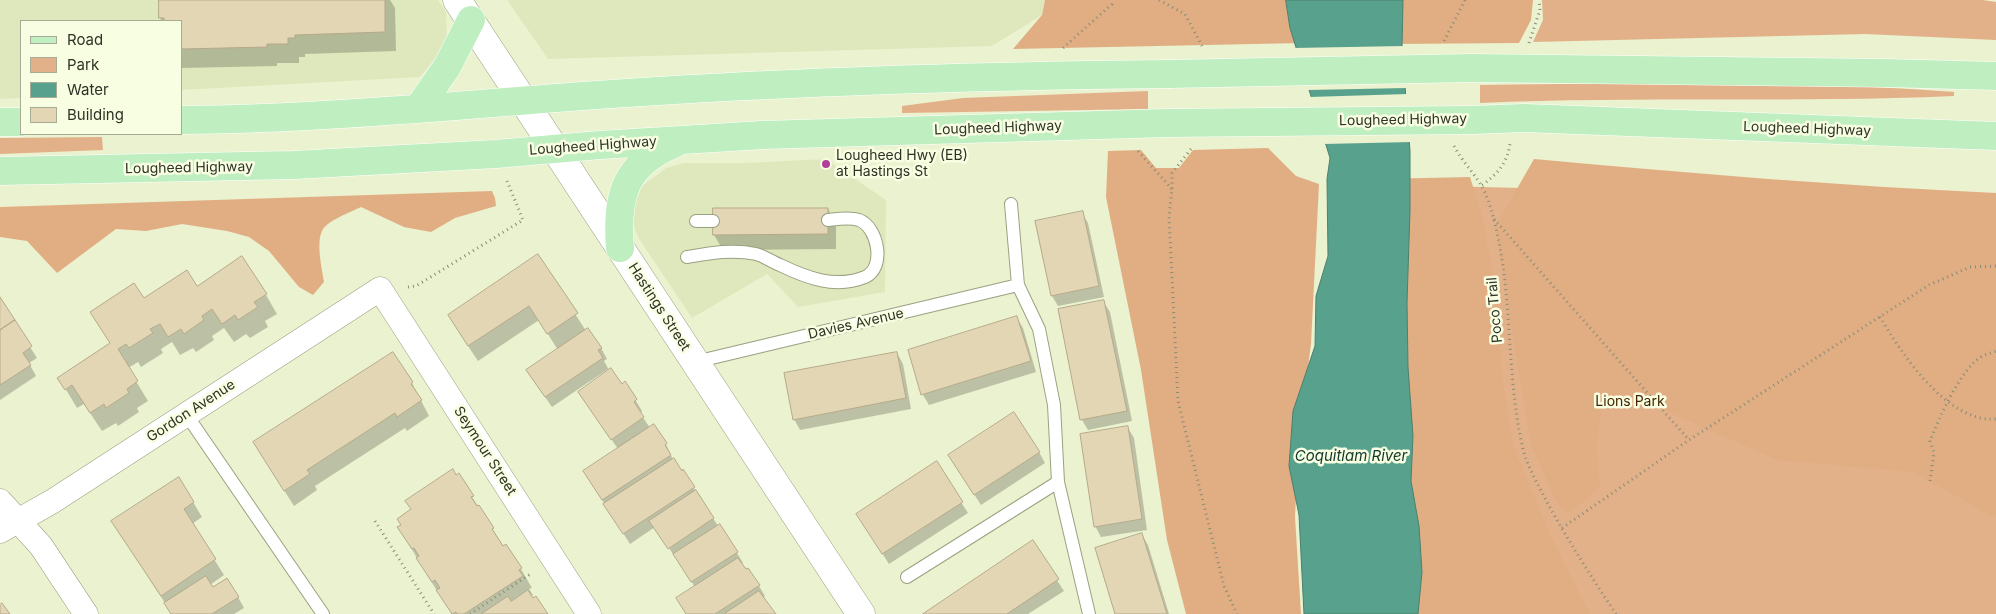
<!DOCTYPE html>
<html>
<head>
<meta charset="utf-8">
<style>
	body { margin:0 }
	#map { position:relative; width:1996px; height:614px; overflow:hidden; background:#ebf2cf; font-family:Inter,sans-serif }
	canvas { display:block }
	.legend { position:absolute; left:20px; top:20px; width:162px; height:115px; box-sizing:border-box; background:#f8fee2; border:1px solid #a8ac96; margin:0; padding:6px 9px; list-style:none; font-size:15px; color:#2f3225 }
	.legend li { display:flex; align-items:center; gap:10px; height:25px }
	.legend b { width:25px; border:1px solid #a8ac96 }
</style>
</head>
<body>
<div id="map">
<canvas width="1996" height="614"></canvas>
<ul class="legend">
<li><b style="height:6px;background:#bfeec1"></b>Road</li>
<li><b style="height:14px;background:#e2b189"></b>Park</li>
<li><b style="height:14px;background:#58a18c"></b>Water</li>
<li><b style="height:14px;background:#e3d6b5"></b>Building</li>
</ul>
</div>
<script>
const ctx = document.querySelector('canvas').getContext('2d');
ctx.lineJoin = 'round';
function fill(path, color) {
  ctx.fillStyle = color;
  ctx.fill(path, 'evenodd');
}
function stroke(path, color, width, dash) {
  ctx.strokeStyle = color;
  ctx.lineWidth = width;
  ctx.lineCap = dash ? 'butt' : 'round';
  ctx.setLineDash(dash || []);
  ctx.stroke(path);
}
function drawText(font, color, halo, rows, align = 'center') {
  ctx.font = font + ' Inter,sans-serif';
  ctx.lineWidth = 5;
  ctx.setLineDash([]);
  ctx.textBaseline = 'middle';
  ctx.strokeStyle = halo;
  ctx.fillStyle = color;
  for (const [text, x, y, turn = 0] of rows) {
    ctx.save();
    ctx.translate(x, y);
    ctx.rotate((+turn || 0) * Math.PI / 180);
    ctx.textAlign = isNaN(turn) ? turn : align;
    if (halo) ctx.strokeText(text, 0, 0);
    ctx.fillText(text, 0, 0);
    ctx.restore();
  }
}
const built = new Path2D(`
	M0,0H438L446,12L447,44L420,77L181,90V21H21V98L0,99Z
	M507,0H1045L1042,15L992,46L548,59Z
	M826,159L886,200L885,292L798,307L767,274L692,318L639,239L634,227L633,216L635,201L642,186L666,168L684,163H745Z`);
const green = new Path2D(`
	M1542,0H1983L1996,2V40L1865,34L1533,42L1543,20Z
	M1555,84C1688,84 1822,82 1954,92V96C1796,103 1638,96 1480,103V85Z
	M1148,91V109L902,113V106L963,98Z
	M102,137L103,150L0,154V138Z
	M1403,185L1996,200V614H1431Z`);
const forest = new Path2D(`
	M1045,0H1294L1302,43L1013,49L1042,15Z
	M1388,0H1533L1531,20L1519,43L1392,44Z
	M1268,148L1296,176L1319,184L1311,344L1299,436L1295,517L1301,614H1186L1167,540L1141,370L1106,197L1108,151L1141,150L1156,168H1179L1193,150Z
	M1534,159C1688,173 1842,186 1996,193V515L1993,517L1913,472L1777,460L1634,397L1601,406L1597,446L1600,486L1586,500L1567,513L1556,501L1531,444L1495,227Z
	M1470,177L1483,219L1498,306L1503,385L1513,445L1549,532L1590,614H1417L1379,179Z
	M492,191L495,198L496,206L455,218L431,232L404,227L361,207C351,212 326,221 322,231C316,243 322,269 324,282L313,295L299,287L269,251L249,237L227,231L182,224L146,231L116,229L57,273L27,241L0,237V207Z`);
const water = new Path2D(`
	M1286,0H1403L1402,47L1410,151V210L1407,303L1408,367L1413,436L1411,481L1419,526L1422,572L1418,614H1304L1299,515L1289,466L1293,411L1315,346L1316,296L1328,256L1327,179L1330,158L1290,28Z`);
const pier = new Path2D(`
	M1404,46L1407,88L1308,90L1293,48Z
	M1408,94L1412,142L1323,144L1309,97Z`);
const shadow = new Path2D(`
	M160,0H390L395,8L396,51L305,54V57H299V63H277V66L181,68V21H162L160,18Z
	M828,209L836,224V249L723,250L714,235Z
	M1082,213L1088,223L1104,297L1058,306L1052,296Z
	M538,256L586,331L601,348L607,359L604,361L609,370L608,369L552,407L534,381L558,350L539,320L478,361L458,331Z
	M197,287L266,295L277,314L265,321L268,327L250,338L246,334L234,342L224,328L212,336L214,340L196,352L193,348L180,355L172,342L161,349L163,353L141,367L138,362L128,368L148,401L137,408L139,412L118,426L116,423L102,431L84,404L77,408L59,378L111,344L144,300Z
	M0,299L37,358L29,363L36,376L0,400Z
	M1103,301L1110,312L1132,421L1088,430L1082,420L1059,310Z
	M1017,318L1023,328L1036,372L929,405L923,395Z
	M393,353L412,383L429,416L407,431L405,428L315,486L317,490L294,506L254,443Z
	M897,353L903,364L911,409L800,430L794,419Z
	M625,383L642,411L640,413L650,428L666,444L673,460L694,488L718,526L737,553L743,563L741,564L759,586L765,596L762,598L775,614H687L695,587L655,527L630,544L590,481L618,449L579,392L621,385Z
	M1128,428L1134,438L1147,530L1101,537L1095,526Z
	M1039,452L1045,463L981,505L956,466Z
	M936,463L968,513L889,564L864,525Z
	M458,475L504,547L521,569L532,588L529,589L533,595L530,597L547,614H452L429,578L399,528Z
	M193,502L202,517L192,524L224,575L210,585L212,589L238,597L244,608L234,614H172L122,536Z
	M1142,535L1148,545L1169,614H1117Z
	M1032,542L1064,591L1028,614H925Z`);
const building = new Path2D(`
	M159,0H385V32L295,35V38H288V44H267V47L181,49V21H164V18H159Z
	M713,208H828V234L713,235Z
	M1083,211L1099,286L1051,296L1035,221Z
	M538,254L578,313L547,334L529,306L468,346L448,315Z
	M242,256L267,294L254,302L258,307L238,320L235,315L222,324L212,309L202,316L204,320L184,334L181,329L168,337L160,324L150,329L153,333L129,348L126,344L118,349L138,381L127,389L129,393L106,408L104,404L90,413L72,385L65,390L57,378L110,343L90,312L134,283L144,298L187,270L197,286Z
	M0,297L15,320L0,330Z
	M1104,300L1127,411L1080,420L1058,309Z
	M1017,316L1031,361L921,395L908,350Z
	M15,320L32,346L23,353L31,365L0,385V330Z
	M588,328L602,348L598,350L603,358L545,397L526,370Z
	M393,352L413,382L411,384L422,400L397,417L395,413L307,470L310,474L284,491L253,442Z
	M897,352L906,398L793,420L784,373Z
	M611,368L622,384L625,381L637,399L634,402L644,417L611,440L578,392Z
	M1014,412L1040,452L974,495L948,455Z
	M654,424L667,443L665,445L671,455L602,500L583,471Z
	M1128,426L1142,519L1094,527L1080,434Z
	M674,458L682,471L683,469L695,487L623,534L603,504Z
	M937,461L963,502L882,554L856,514Z
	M453,469L456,475L459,473L474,496L471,497L477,506L479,505L494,528L492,529L503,546L506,544L522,568L519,570L523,576L464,614H457L456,612L452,614L436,590L440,588L435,580L432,582L416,558L419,556L414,548L412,549L397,527L401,525L397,519L411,509L405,501Z
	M179,477L194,502L184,509L216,559L161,596L111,521Z
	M696,490L714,518L668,549L649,521Z
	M720,524L738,552L691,582L673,554Z
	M1142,533L1167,614H1115L1095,548Z
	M1033,540L1059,579L1007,614H923Z
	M738,558L746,569L748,568L760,585L715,614H686L676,598Z
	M206,576L213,587L227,578L239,597L212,614H171L164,603Z
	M528,590L533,598L536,596L548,614H481L508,596L511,601Z
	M759,591L776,614H724Z
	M2,603L10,614H0V605Z`);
const path = new Path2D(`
	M1159,0L1185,14L1202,46
	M1444,41L1465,0
	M1529,43L1540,10L1539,0
	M1063,48L1112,4V0
	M1454,146C1464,165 1481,179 1488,200C1515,280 1504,367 1523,449C1528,469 1539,486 1548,504C1569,542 1592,578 1616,614
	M1191,149L1172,173V189L1169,216L1178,401L1224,586L1237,614
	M1138,151L1172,189
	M1482,185C1498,174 1507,163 1510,144
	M1494,219L1689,440
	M408,287L416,286L523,220L507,181
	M1880,317C1902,354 1947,423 1996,419
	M1930,481L1934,453L1930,441C1939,418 1960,370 1981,357C1986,354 1991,353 1996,351
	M375,521L434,614
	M1562,528L1689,440L1929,285L1970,267L1996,266
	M470,614L532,573`);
const service = new Path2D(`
	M1011,204L1018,285L1039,329L1054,405L1058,482L1089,614
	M696,221H713
	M687,257C711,253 733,249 756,254C764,256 772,262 780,265C807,278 835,289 865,277C886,268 878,227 859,220C849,217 838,219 828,220
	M695,362L1018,285
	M186,414L323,614
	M907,577L1058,482`);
const minor = new Path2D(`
	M0,501L41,546L86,614
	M0,531L53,501L380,289L589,614`);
const tertiary = new Path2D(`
	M457,0L861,614`);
const primary = new Path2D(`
	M1471,68L1885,73L1996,76
	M419,107L447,67L471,20
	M181,120C315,119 449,106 583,96C777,82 973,76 1168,74
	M1472,120L1524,118L1996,136
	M0,122H21
	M0,171L294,165L496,154L600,145L763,135L1168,123
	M620,248C616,196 624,164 676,143`);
const primaryBridge = new Path2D(`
	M1168,74L1471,68
	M1168,123L1472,120`);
const markers = [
	[826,164,5,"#b23f9a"]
];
const streetNames = [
	["Lougheed Highway",1403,120,-1],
	["Lougheed Highway",998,128,-2],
	["Lougheed Highway",1807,129,2],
	["Lougheed Highway",593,146,-4],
	["Lougheed Highway",189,168,-1],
	["Hastings Street",659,307,57],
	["Poco Trail",1495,310,-95],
	["Davies Avenue",856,324,-13],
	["Gordon Avenue",191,411,-33],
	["Seymour Street",485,451,57]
];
const poiNames = [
	["Lougheed Hwy (EB)",836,156],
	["at Hastings St",836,172]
];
const parkNames = [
	["Lions Park",1630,402]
];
const waterNames = [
	["Coquitlam River",1351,456]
];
fill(built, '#dfe8bd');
fill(green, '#e2b189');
fill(forest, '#e1ae84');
fill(water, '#58a18c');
stroke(water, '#4c806d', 1);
fill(pier, '#ebf2cf');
fill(shadow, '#0003');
fill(building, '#e3d6b5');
stroke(building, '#b5a989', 1);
stroke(service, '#9aa181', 14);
stroke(minor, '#9aa181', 25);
stroke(tertiary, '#9aa181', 29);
stroke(primary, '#fff', 29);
stroke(path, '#878c75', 3, [1, 4]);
stroke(service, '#fff', 12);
stroke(minor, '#fff', 24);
stroke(tertiary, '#fff', 28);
stroke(primary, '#bfeec1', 28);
stroke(primaryBridge, '#fff', 29, []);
stroke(primaryBridge, '#bfeec1', 28);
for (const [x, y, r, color] of markers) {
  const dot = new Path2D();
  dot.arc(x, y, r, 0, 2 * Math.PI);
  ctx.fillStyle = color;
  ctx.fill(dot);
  stroke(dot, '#f8fee2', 2);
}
drawText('14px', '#2f3225', '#f8fee2', streetNames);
drawText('14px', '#2f3225', '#f8fee2', poiNames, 'left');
drawText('14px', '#442402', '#f8fee2', parkNames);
drawText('italic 15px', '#14372d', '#f8fee2', waterNames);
</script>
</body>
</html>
